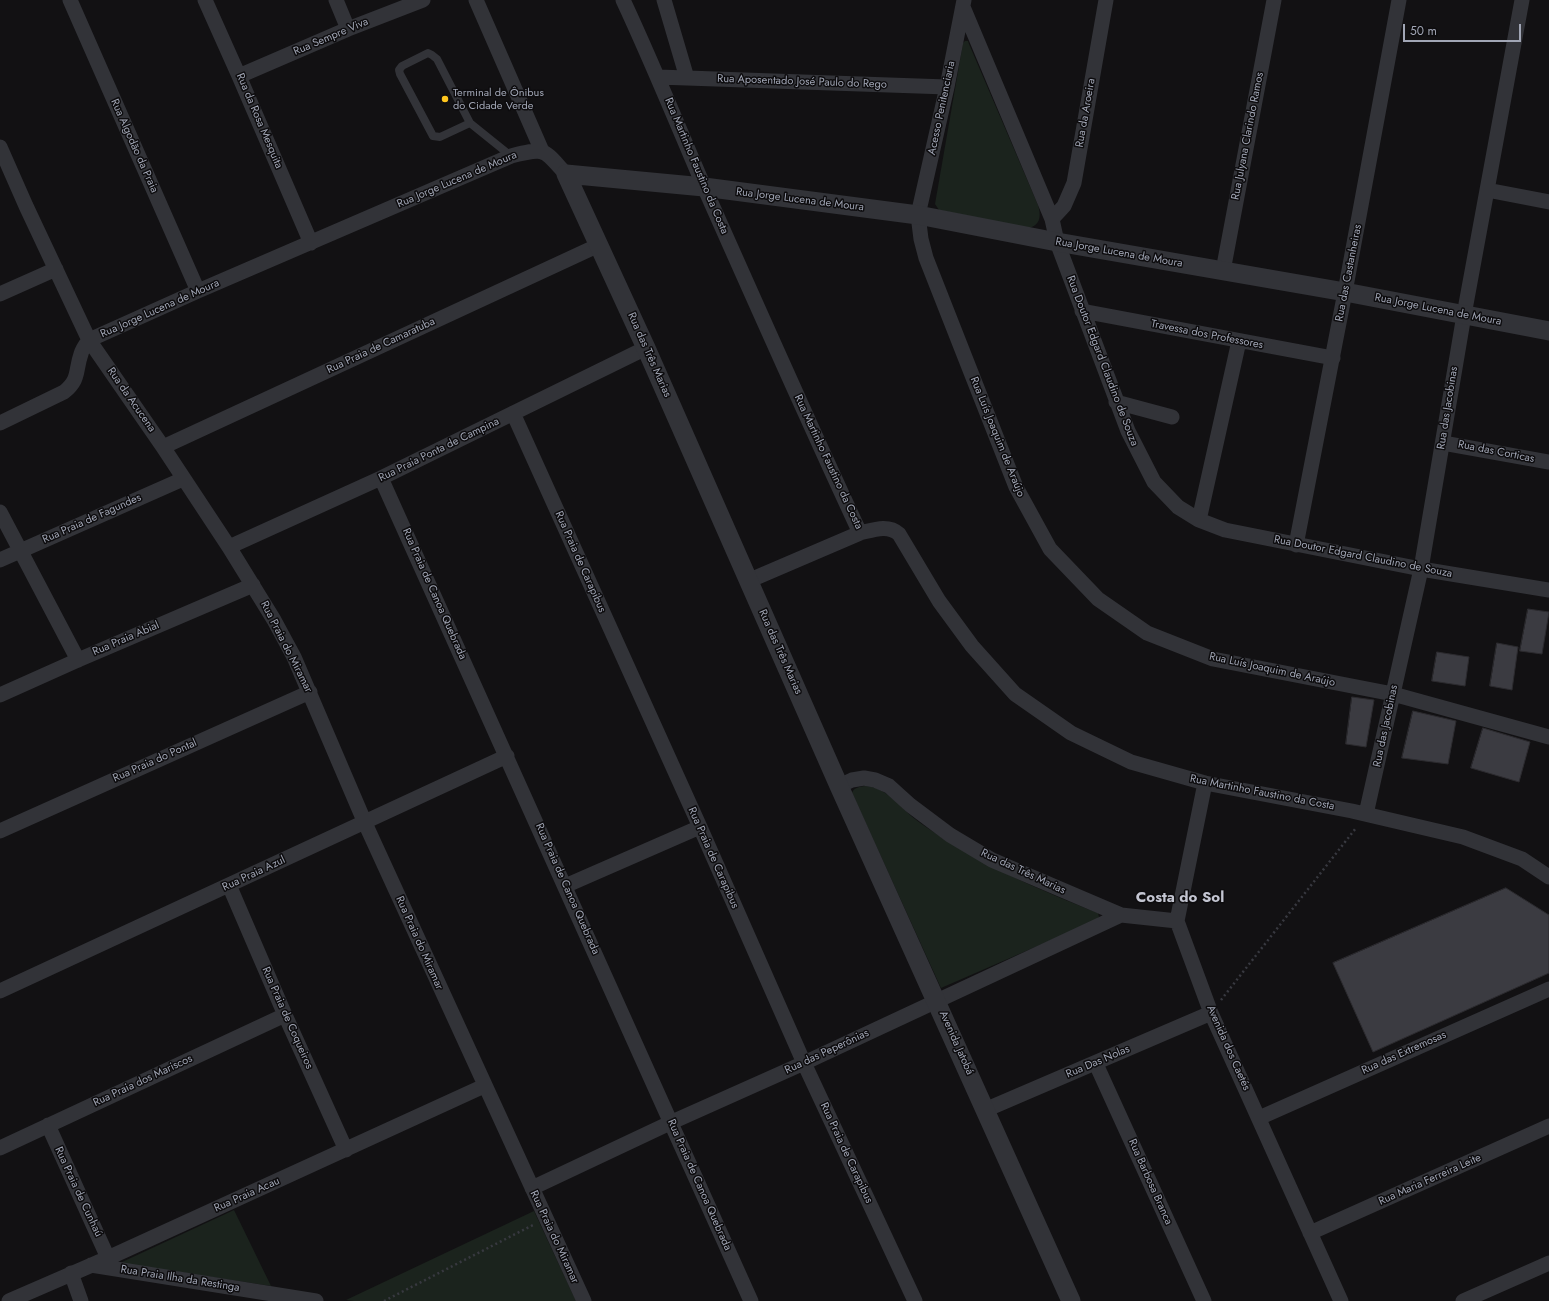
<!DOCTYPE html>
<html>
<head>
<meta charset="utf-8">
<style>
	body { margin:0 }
	#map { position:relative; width:1549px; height:1301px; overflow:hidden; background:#121113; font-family:Jost,sans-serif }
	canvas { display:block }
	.scale { position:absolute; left:1403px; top:24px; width:118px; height:18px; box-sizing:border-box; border:2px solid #a1a6b5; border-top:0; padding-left:5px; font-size:12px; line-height:14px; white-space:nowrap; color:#a1a6b5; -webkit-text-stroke:3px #0d0c0e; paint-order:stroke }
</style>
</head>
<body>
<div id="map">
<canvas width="1549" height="1301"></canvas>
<div class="scale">50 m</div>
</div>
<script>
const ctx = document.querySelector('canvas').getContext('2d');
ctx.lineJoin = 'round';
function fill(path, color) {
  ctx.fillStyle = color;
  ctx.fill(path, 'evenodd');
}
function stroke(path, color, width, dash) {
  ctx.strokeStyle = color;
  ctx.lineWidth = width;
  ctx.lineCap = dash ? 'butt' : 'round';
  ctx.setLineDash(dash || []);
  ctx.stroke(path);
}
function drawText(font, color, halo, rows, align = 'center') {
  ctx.font = font + ' Jost,sans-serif';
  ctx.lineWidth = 3;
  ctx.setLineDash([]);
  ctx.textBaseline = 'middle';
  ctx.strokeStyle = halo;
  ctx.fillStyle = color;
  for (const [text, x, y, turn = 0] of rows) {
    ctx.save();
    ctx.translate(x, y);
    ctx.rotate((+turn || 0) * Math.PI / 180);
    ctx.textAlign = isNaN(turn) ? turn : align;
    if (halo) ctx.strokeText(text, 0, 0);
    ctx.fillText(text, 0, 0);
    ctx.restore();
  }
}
const green = new Path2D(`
	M965,41H968L969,44L1038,205C1041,215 1041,225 1029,228L939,210L935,204L963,43Z
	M865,786C885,786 900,807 915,819C920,823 926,827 932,831C983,866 1040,890 1098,913L1099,917L1095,921L941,988L852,793C854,787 860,787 865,786Z
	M234,1210L271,1286L120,1263Z
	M534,1211L576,1301H354L346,1300Z`);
const building = new Path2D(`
	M1528,609L1549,612L1542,654L1520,651Z
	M1497,643L1518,647L1512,690L1490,686Z
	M1437,652L1469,657L1465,686L1432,681Z
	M1352,697L1374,700L1366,747L1346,744Z
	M1413,711L1456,721L1448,764L1402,758Z
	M1483,728L1530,742L1519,782L1471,768Z
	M1506,888L1549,915V973L1373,1052L1333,963Z`);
const path = new Path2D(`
	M1221,1000L1356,828
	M384,1301L533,1225`);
const service = new Path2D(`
	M470,123L440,137L433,136L400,74L399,70L402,66L428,53L432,55L437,59L470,123L511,156`);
const minor = new Path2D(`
	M70,0L198,291
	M205,0L239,76L311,243
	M336,0L348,29
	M476,0L542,151
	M623,0C652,62 678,126 705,189C756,304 807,419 860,533C873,530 888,524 899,534L939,601L972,646L1015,694L1071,733L1131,762L1205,783L1352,811L1463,837L1522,859L1549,877
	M664,0L687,78
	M964,0L947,87L918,215L921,239L926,258L1016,487L1050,549L1098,599L1147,633L1213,659L1393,694L1549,737
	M963,7L1052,219L1057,242L1128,431L1154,482L1178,507L1199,520L1225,530L1421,569L1549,590
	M239,76L348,29L423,0
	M658,77L947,87
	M0,147L26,206L89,340L163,447L229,547L274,620L294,657L365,823L584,1301
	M1487,190L1549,202
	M1052,219L1064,206L1074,183L1106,0
	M1223,271L1274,0
	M0,294L56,269
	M1082,311L1333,358
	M1116,402L1172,417
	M513,413L700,827L804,1063L915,1301
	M0,423L64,392C80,379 75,371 81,354C82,349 86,344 89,340L198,291L511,156C546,147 543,149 566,174
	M1443,443L1549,462
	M163,447L599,245
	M381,478L751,1301
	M0,512L78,660
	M1199,520L1239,341
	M1296,545L1345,292L1399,0
	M229,547L381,478L646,348
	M0,560L183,479
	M748,581L860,533
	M0,695L78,660L253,585
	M1205,783L1177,921L1211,1013L1341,1301
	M839,786L852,780L864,778L875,780L889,786L910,805L950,835L992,860L1121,915L1177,921
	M1366,814L1421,569L1464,315L1522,0
	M0,831L310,692
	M229,885L285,1015L346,1150
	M565,886L700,827
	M0,991L507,756
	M1096,1064L1204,1301
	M985,1110L1211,1013
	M1259,1118L1549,989
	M48,1125L108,1258
	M0,1148L285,1015
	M532,1188L672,1122L804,1063L1121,915
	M1310,1233L1549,1126
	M91,1265L316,1301
	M71,1273L81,1301
	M9,1301L108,1258L484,1086
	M1463,1301L1549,1263`);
const tertiary = new Path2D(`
	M566,174L646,348L839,786L1071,1301
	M566,174L704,187L918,215L1057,242L1345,292L1549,331`);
const markers = [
	[445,99,4,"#ffc61e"]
];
const streetNames = [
	["Rua Sempre Viva",331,37,-23],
	["Rua Aposentado José Paulo do Rego",802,82,2],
	["Acesso Penitenciaria",942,108,-78],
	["Rua da Aroeira",1086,113,-80],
	["Rua da Rosa Mesquita",259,121,67],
	["Rua Julyana Clarindo Ramos",1248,136,-79],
	["Rua Algodão da Praia",134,146,66],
	["Rua Martinho Faustino da Costa",696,166,67],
	["Rua Jorge Lucena de Moura",457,180,-23],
	["Rua Jorge Lucena de Moura",800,200,7],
	["Rua Jorge Lucena de Moura",1119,253,10],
	["Rua das Castanheiras",1349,273,-79],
	["Rua Jorge Lucena de Moura",160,309,-24],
	["Rua Jorge Lucena de Moura",1438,310,11],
	["Travessa dos Professores",1207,335,11],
	["Rua Praia de Camaratuba",381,346,-25],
	["Rua das Três Marias",649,355,66],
	["Rua Doutor Edgard Claudino de Souza",1102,361,69],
	["Rua da Acucena",131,400,55],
	["Rua das Jacobinas",1448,408,-81],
	["Rua Luís Joaquim de Araújo",997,437,68],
	["Rua Praia Ponta de Campina",439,450,-26],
	["Rua das Corticas",1496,452,11],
	["Rua Martinho Faustino da Costa",828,462,65],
	["Rua Praia de Fagundes",92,519,-24],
	["Rua Doutor Edgard Claudino de Souza",1363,557,11],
	["Rua Praia de Carapibus",580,562,66],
	["Rua Praia de Canoa Quebrada",434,594,66],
	["Rua Praia Abial",126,639,-23],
	["Rua Praia do Miramar",286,647,63],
	["Rua das Três Marias",780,652,66],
	["Rua Luís Joaquim de Araújo",1272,670,12],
	["Rua das Jacobinas",1386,726,-78],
	["Rua Praia do Pontal",155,761,-24],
	["Rua Martinho Faustino da Costa",1262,793,11],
	["Rua Praia de Carapibus",713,858,66],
	["Rua das Três Marias",1023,872,25],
	["Rua Praia Azul",254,874,-25],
	["Rua Praia de Canoa Quebrada",567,889,66],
	["Rua Praia do Miramar",419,943,66],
	["Rua Praia de Coqueiros",287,1018,66],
	["Avenida Jatobá",956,1043,66],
	["Avenida dos Caetés",1228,1048,66],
	["Rua das Peperônias",827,1052,-25],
	["Rua das Extremosas",1404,1053,-24],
	["Rua Das Nolas",1098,1062,-23],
	["Rua Praia dos Mariscos",143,1081,-25],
	["Rua Praia de Carapibus",846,1153,65],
	["Rua Maria Ferreira Leite",1430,1180,-24],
	["Rua Barbosa Branca",1150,1182,66],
	["Rua Praia de Canoa Quebrada",699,1185,66],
	["Rua Praia de Cunhaú",78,1192,65],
	["Rua Praia Acau",247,1195,-24],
	["Rua Praia do Miramar",554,1237,65],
	["Rua Praia Ilha da Restinga",180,1279,9]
];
const poiNames = [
	["Terminal de Ônibus",453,93],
	["do Cidade Verde",453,106]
];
const districtNames = [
	["Costa do Sol",1180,898]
];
fill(green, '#1b231d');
fill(building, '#3b3b41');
stroke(building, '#2c2b2f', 1);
stroke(path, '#383940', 2.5, [2, 3]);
stroke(service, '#323338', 8);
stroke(minor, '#323338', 15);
stroke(tertiary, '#323338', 19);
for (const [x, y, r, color] of markers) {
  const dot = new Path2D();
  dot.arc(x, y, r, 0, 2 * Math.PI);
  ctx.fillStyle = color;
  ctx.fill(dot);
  stroke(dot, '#0d0c0e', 1.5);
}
drawText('11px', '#a1a6b5', '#0d0c0e', streetNames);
drawText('11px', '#a1a6b5', '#0d0c0e', poiNames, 'left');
drawText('bold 15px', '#c3c5d1', '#0d0c0e', districtNames);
</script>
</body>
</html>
